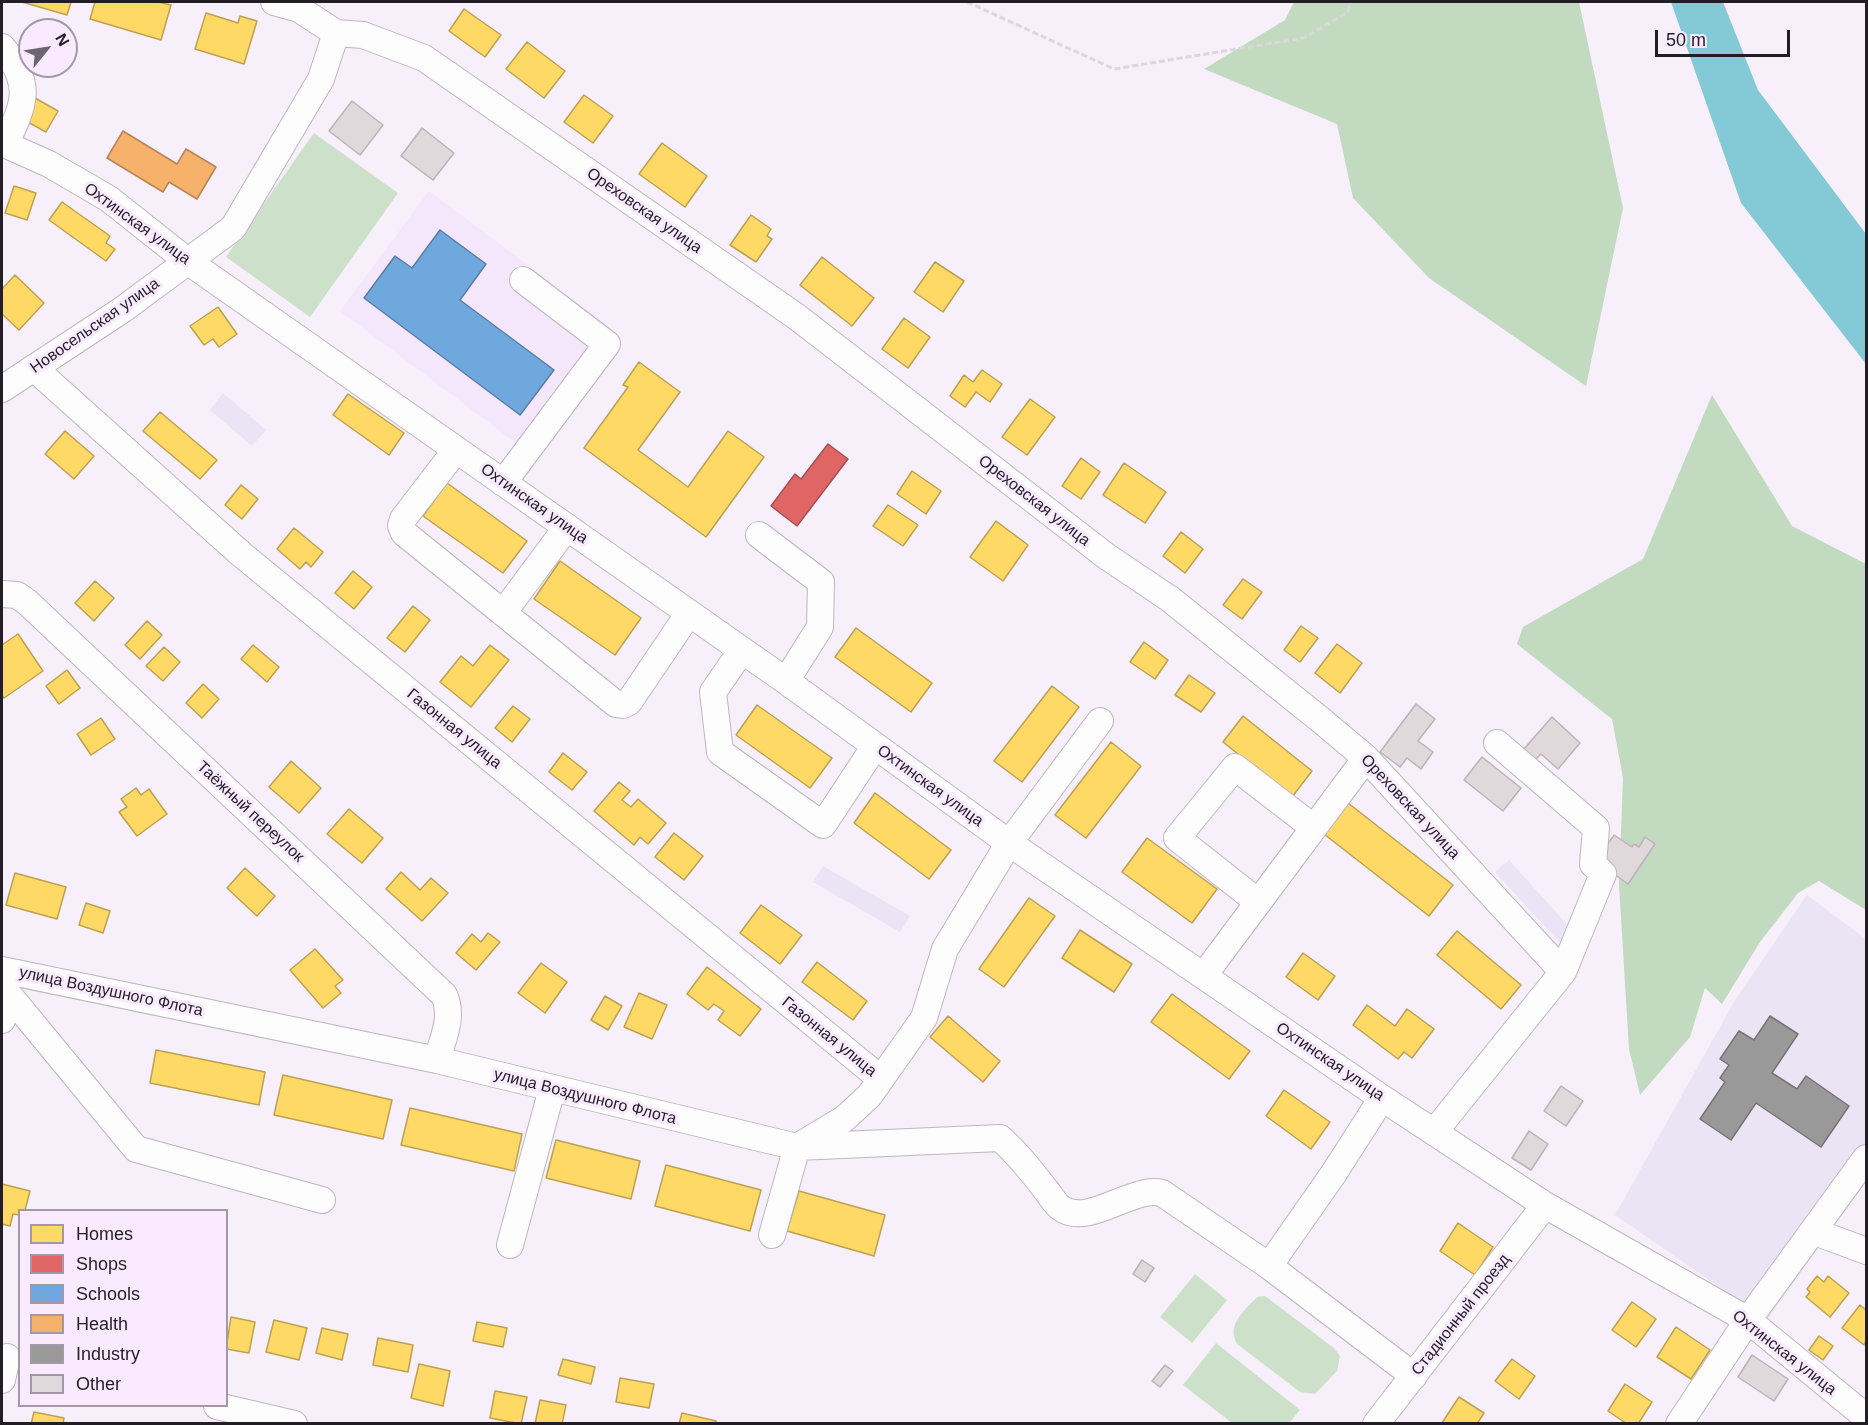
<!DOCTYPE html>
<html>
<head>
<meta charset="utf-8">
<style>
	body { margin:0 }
	#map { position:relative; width:1868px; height:1425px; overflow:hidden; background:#f7effa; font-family:Helvetica,sans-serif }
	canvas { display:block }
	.frame { position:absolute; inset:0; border:3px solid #231d25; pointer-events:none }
	.legend { position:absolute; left:18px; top:1209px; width:210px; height:198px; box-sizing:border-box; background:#f9eaff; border:2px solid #a398a8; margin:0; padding:8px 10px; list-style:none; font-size:18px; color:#231d25 }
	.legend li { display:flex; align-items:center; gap:12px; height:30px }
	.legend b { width:30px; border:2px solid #a398a8 }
	.north { position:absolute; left:18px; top:18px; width:60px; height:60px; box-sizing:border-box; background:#f9eaff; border:2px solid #a398a8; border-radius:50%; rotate:60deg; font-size:16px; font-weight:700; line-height:24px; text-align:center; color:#231d25 }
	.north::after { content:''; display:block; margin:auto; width:21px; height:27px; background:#6d6670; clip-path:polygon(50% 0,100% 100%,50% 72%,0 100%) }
	.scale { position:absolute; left:1655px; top:30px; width:135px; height:27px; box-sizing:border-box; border:3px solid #231d25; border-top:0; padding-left:8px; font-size:18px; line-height:21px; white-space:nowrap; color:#231d25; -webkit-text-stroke:4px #f9eaff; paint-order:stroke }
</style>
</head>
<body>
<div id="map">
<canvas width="1868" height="1425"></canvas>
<div class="frame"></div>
<ul class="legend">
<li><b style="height:16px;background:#ffd966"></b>Homes</li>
<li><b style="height:16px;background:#e06666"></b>Shops</li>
<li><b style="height:16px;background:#6fa8dc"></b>Schools</li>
<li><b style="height:16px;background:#f6b26b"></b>Health</li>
<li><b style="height:16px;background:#999"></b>Industry</li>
<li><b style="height:16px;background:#e0d8db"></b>Other</li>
</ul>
<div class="north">N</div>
<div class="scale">50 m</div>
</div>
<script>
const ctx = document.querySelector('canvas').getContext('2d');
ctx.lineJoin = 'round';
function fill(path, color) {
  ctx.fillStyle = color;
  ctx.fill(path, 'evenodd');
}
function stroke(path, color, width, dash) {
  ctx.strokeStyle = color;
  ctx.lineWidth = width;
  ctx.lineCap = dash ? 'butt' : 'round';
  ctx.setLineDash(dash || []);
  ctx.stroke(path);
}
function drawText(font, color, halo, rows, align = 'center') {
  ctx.font = font + ' Helvetica,sans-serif';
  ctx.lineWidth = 6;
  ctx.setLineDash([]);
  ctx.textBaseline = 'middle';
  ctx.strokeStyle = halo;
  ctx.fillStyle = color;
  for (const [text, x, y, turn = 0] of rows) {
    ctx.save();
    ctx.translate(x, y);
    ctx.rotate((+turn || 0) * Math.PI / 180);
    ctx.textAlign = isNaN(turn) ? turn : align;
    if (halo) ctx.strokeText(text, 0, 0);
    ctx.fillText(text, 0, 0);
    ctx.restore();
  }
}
const built = new Path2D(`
	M429,191L609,326L520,446L340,311Z`);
const industrial = new Path2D(`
	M223,393L266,430L252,446L210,410Z
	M1509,860L1573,931L1560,943L1495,872Z
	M823,866L910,916L900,932L813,882Z
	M1807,895L1866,939V1182L1767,1320L1615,1215L1735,1000Z`);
const green = new Path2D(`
	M314,133L398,193L310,317L226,257Z
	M1195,1274L1227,1300L1192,1343L1160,1317Z
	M1265,1296L1334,1348L1340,1356L1337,1371L1315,1394L1300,1392L1237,1344C1226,1325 1244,1311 1257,1297Z
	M1216,1343L1300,1410L1289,1423H1232L1183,1385Z`);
const forest = new Path2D(`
	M1294,2H1579L1623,208L1586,386L1429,278L1353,198L1337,124L1204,69L1285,20Z
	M1712,395L1792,526L1866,564V910L1819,881L1798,893L1760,942L1722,1004L1705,988L1690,1037L1640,1095L1629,1049L1619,885L1623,778L1612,719L1517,644L1523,627L1643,559Z`);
const water = new Path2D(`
	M1671,2H1723L1758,90L1866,234V364L1741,203Z`);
const homes = new Path2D(`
	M22,2H71L67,15Z
	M95,2H158L171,5L161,40L90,19Z
	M464,9L501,35L485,57L449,31Z
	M206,13L238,23L240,16L257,21L244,64L195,49Z
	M527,42L565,71L544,98L506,69Z
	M584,95L613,116L593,143L564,122Z
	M35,98L58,111L46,132L24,120Z
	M662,143L707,176L685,207L639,174Z
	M14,186L36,193L27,220L5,213Z
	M62,202L110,236L106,243L115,249L106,261L49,220Z
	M751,215L771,229L767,236L772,239L756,262L730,245Z
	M822,257L874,298L852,326L800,285Z
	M935,262L964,281L943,312L914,292Z
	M15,275L44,303L19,330L2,314V289Z
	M218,307L237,334L219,347L213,339L204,345L190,326Z
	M904,318L930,337L908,368L882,349Z
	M639,362L680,392L638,450L688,487L728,431L764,457L706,537L584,448L628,387L623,385Z
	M982,370L1002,384L990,402L976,392L965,407L950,396L964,375L973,382Z
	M348,394L404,433L389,455L333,415Z
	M1030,399L1055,417L1027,455L1002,437Z
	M160,412L217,460L200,479L143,431Z
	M65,431L94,456L74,479L45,454Z
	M1081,458L1100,472L1081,499L1062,486Z
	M1124,463L1166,492L1145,523L1103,495Z
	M912,471L941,491L926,514L897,494Z
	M447,483L527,541L503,573L423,516Z
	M241,485L258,499L242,519L225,505Z
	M888,505L918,525L903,546L873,526Z
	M996,521L1028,545L1003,581L970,557Z
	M294,528L323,552L311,567L306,562L300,569L277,549Z
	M1181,532L1203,549L1185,573L1163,556Z
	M560,561L641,618L615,655L534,599Z
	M353,571L372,587L354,609L335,593Z
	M1243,579L1262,592L1242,619L1223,605Z
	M95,581L114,598L94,621L75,603Z
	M413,606L430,620L405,652L387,638Z
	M147,621L162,635L140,659L125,645Z
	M1301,626L1318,638L1300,662L1284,650Z
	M856,628L932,683L911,712L835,657Z
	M18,634L43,671L4,698L2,695V645Z
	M1144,642L1168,660L1155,679L1130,662Z
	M1337,644L1362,663L1340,693L1315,673Z
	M253,645L279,667L267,682L241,659Z
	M490,645L509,660L471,707L440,682L461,656L473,666Z
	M164,647L180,662L163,681L146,666Z
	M67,670L80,688L59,704L46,686Z
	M1189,675L1215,693L1201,712L1175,695Z
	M203,684L219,699L202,718L186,703Z
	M1052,686L1079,707L1022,782L994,761Z
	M757,705L832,758L810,788L736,735Z
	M513,706L530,719L512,742L495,728Z
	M1243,716L1312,771L1292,797L1223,742Z
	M101,718L115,739L91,755L77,734Z
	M1111,742L1141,766L1086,838L1055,815Z
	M563,753L587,772L572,790L549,772Z
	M291,761L321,788L299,813L269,787Z
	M619,782L630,791L622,800L631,807L638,799L666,823L648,844L640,837L634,845L594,811Z
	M136,788L141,795L149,789L167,814L137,836L119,812L127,807L121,799Z
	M875,793L951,850L929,879L854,823Z
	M1348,803L1453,885L1429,916L1324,834Z
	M349,809L383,838L362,863L327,834Z
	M674,833L703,856L684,880L655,857Z
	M1147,838L1217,889L1192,923L1122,872Z
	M245,868L275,896L257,916L227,888Z
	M401,872L420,890L431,878L448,893L422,921L386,889Z
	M15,873L66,887L57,919L6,905Z
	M1029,898L1055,916L1004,987L979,969Z
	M86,903L110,911L103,933L79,925Z
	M761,905L802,935L780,964L740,933Z
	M1080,930L1132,964L1114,992L1062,958Z
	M1457,931L1521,985L1501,1009L1437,955Z
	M488,933L500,942L476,970L456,953L472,934L481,942Z
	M315,949L343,980L335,986L341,993L323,1008L290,970Z
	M1303,953L1335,976L1318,1000L1286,977Z
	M817,962L867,1001L853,1020L802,982Z
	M541,963L567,982L545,1013L518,993Z
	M707,967L761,1009L740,1036L718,1020L724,1011L714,1004L708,1010L687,994Z
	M639,993L667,1005L652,1039L624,1027Z
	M1172,994L1250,1051L1229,1079L1151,1022Z
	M605,996L622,1006L608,1030L591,1020Z
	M1367,1005L1395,1026L1407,1009L1434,1029L1412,1058L1404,1052L1398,1059L1353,1025Z
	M948,1016L1000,1061L983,1082L930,1037Z
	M156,1050L265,1072L259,1105L150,1083Z
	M283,1075L392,1100L383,1139L274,1115Z
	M1284,1090L1330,1122L1311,1149L1266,1116Z
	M410,1108L522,1134L514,1171L401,1145Z
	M556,1140L640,1161L631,1199L546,1178Z
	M666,1165L761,1190L750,1231L655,1206Z
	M2,1184L30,1191L25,1210H20V1215L13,1214L10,1226L2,1224Z
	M799,1191L885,1215L874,1256L787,1231Z
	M1458,1223L1493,1247L1475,1275L1440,1251Z
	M1817,1276L1824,1282L1828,1276L1849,1293L1830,1317L1806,1297L1810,1292L1807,1289Z
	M1632,1302L1656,1319L1636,1347L1612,1330Z
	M1860,1305L1866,1310V1341L1864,1345L1842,1328Z
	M231,1317L255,1322L249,1353L226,1349Z
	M274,1320L307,1328L299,1360L266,1352Z
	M477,1322L507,1328L503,1347L473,1341Z
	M1676,1327L1710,1350L1691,1379L1657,1357Z
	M322,1328L348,1334L342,1360L316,1353Z
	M1819,1336L1833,1346L1823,1360L1809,1350Z
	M378,1338L413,1345L408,1372L373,1365Z
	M563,1359L595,1367L591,1384L558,1375Z
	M1512,1359L1535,1376L1519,1399L1495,1381Z
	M419,1364L450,1371L443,1406L411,1398Z
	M620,1378L654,1384L649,1408L616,1402Z
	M1625,1384L1652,1402L1638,1424H1627L1608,1411Z
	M495,1391L527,1397L521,1424L490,1418Z
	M1459,1397L1484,1413L1477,1424L1442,1423Z
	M540,1400L566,1405L562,1424H535Z
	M34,1412L64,1418L63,1424H31Z
	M682,1413L716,1421L715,1424H679Z`);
const shops = new Path2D(`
	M828,444L848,459L797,526L771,506L795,474L801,479Z`);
const schools = new Path2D(`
	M440,230L486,264L460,300L554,370L520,415L364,298L395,256L412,268Z`);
const health = new Path2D(`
	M123,131L177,164L186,149L216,167L197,199L169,182L163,192L107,158Z`);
const industry = new Path2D(`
	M1770,1016L1798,1034L1772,1073L1797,1089L1806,1076L1849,1106L1821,1147L1756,1103L1731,1140L1700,1119L1725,1082L1720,1078L1729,1065L1720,1059L1739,1031L1754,1040Z`);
const building = new Path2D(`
	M352,101L383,125L360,155L329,131Z
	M422,128L454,153L433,180L401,156Z
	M1416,704L1435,719L1418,741L1433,752L1421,769L1407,758L1400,767L1380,752Z
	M1552,717L1580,743L1558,769L1541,754L1535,760L1523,750Z
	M1482,757L1521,788L1503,811L1464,780Z
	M1614,835L1632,847L1634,844L1639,847L1645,837L1655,844L1628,884L1596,861Z
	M1561,1086L1583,1101L1566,1126L1544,1111Z
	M1529,1131L1548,1144L1531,1170L1512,1158Z
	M1142,1260L1154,1268L1145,1282L1133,1274Z
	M1752,1355L1788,1379L1774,1401L1738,1377Z
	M1165,1365L1173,1371L1160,1387L1152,1381Z`);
const path = new Path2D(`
	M967,2L1114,69L1304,38L1348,12L1350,2`);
const minor = new Path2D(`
	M274,2L299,9L336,33L363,35L424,58L797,317L1106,556L1170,599L1322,721L1366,758L1563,972L1435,1131
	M2,47C34,84 24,105 5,145
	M2,143L49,164L109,199L186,260L786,681L1009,843L1382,1098L1545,1205L1748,1320L1866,1417
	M35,369L241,554L881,1079
	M2,389L122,310L233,228L321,79L336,33
	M456,450L403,519L401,526L404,533L616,704L623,705L629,702L689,613
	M503,483L607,344L523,280
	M759,535L821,582L820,627L786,681
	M2,594L17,595L27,602L444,995C454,1016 443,1038 437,1060
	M503,613L567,527
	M742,650L713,692L720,752L823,825L875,746
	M1497,743L1596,828L1593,864L1603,874L1563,972
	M1258,902L1177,838L1235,767L1314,828
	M2,970L437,1060L797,1147L844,1119L869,1096L924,1018L945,949L1009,843L1100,721
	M7,971L4,989L136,1149L322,1200
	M1204,975L1366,758
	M2,1020L4,989
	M1815,1232L1866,1251
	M772,1235L797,1147L1000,1138C1018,1154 1032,1172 1046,1190C1051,1196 1055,1204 1061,1208C1088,1228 1133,1185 1162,1193L1269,1266L1414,1376
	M510,1245L552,1089
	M1269,1266L1334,1173L1382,1098
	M2,1380L7,1357
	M217,1406L294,1424
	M1376,1424L1545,1205
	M1679,1424L1748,1320L1866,1158`);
const streetNames = [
	["Ореховская улица",644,211,35],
	["Охтинская улица",137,224,36],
	["Новосельская улица",95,326,-35],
	["Ореховская улица",1034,501,38],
	["Охтинская улица",534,504,35],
	["Газонная улица",454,729,39],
	["Охтинская улица",930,786,36],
	["Ореховская улица",1410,807,47],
	["Таёжный переулок",250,812,43],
	["улица Воздушного Флота",111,992,12],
	["Газонная улица",829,1037,39],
	["Охтинская улица",1330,1062,34],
	["улица Воздушного Флота",585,1097,14],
	["Стадионный проезд",1461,1315,-52],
	["Охтинская улица",1784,1353,38]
];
fill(built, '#f5e7fb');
fill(industrial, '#eae4f5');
fill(green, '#cde1ca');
fill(forest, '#c2dabf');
fill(water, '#84cad6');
fill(homes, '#ffd966');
stroke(homes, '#bda152', 1.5);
fill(shops, '#e06666');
stroke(shops, '#a75052', 1.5);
fill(schools, '#6fa8dc');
stroke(schools, '#587ea5', 1.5);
fill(health, '#f6b26b');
stroke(health, '#b78556', 1.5);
fill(industry, '#999');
stroke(industry, '#767476', 1.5);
fill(building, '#e0d8db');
stroke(building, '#bcb3b6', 1.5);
stroke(minor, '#bdb6bf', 28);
stroke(path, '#dad8db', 3, [6, 3]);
stroke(minor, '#fefdfe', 26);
drawText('16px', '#231d25', '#f9eaff', streetNames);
</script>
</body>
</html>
